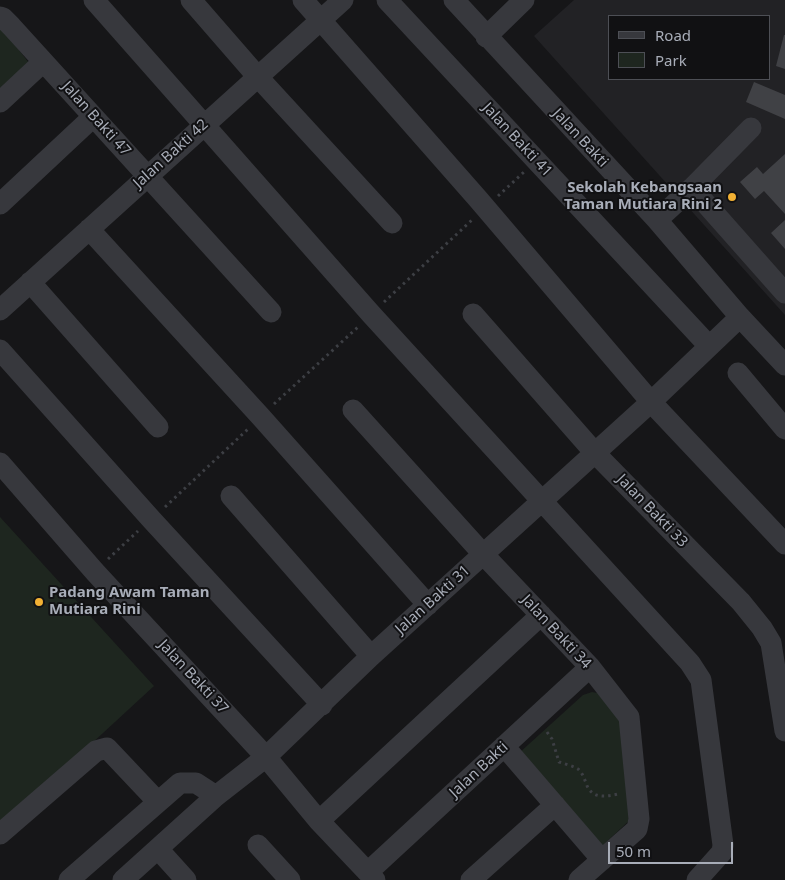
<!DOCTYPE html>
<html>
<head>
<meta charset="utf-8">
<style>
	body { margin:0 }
	#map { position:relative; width:785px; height:880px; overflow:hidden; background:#161618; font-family:"Noto Sans",sans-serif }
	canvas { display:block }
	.legend { position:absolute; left:608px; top:15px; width:162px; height:65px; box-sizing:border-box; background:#111113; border:1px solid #4d4f55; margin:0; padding:6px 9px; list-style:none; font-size:15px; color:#a8adb8 }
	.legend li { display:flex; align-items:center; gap:10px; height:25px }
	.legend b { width:25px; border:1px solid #4d4f55 }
	.scale { position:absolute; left:608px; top:842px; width:125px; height:22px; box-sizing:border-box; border:2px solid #a8adb8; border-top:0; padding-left:6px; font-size:15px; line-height:18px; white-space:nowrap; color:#a8adb8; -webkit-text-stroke:4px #111113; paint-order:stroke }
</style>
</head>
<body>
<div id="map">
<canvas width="785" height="880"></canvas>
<ul class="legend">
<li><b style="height:6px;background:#37383d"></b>Road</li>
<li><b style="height:14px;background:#1e261f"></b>Park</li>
</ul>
<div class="scale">50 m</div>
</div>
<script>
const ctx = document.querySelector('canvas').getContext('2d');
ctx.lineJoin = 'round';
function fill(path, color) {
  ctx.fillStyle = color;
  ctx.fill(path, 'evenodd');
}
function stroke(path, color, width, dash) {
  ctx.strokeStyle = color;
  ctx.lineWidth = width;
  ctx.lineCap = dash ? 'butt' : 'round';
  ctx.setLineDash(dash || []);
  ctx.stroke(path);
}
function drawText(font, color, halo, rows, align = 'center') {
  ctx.font = font + ' "Noto Sans",sans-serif';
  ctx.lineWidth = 4;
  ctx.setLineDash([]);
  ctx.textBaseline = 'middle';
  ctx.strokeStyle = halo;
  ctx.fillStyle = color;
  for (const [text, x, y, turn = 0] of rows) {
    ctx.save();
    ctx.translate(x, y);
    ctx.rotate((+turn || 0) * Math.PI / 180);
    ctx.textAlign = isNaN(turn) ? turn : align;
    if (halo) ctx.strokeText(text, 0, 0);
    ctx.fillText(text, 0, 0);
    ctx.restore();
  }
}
const built = new Path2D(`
	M574,0H785V315L534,36ZM609,16H769V79H609Z`);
const green = new Path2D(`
	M0,27L2,28L29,63L0,88Z
	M0,517L154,686L0,828Z
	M592,692L597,693L622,717L633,817L599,849L518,754L583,695Z`);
const building = new Path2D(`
	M784,35H785V69L776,66Z
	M754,82L785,95V119L746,102Z
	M785,154V214L764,191L755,199L740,182L757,167L763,174Z
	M785,220V249L771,233Z`);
const path = new Path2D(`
	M498,196L524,172
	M384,302L473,219
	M274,404L358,327
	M165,507L248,429
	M108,559L138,531
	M547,732L552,739L559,762C565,764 573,766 578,769C582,772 584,778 586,783C591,799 605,797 618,794`);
const minor = new Path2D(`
	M94,0L371,314L690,663L701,680L723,845L722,852L697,880
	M191,0L257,76L392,223
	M303,0L478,199L651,402L785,544
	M387,0L709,346
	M454,0L657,220L740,317L785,365
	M0,17L3,18L11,26L271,312
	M486,37L524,0
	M0,102L43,62
	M692,188L785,293
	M0,204L93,117
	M657,220L692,188L751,128
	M89,229L261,417L428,605
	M30,282L158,427
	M0,310L343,0
	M473,314L595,453L741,602L762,628L771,643L785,731
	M0,350L151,519L322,705
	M738,373L785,429
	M353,410L483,554L590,667L629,717L639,819L637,829L579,880
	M0,463L95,572L266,757L319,821L375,880
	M231,496L371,656
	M504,746L602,860
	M319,821L541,615
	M0,834L96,751L107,748L158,802
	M258,845L290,880
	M158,849L186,880
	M368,872L590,667
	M69,880L180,783H196L216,796
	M123,880L216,796L266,757L371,656L651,402L740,317
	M471,880L555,805`);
const markers = [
	[732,197,5,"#f2b134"],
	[39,602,5,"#f2b134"]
];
const streetNames = [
	["Jalan Bakti 47",96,119,48],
	["Jalan Bakti",580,138,47],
	["Jalan Bakti 41",517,140,47],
	["Jalan Bakti 42",171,154,-42],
	["Jalan Bakti 33",652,511,46],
	["Jalan Bakti 31",433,600,-42],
	["Jalan Bakti 34",556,632,47],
	["Jalan Bakti 37",193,677,47],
	["Jalan Bakti",479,770,-43]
];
const poiNames = [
	["Sekolah Kebangsaan",722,188],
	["Taman Mutiara Rini 2",722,205],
	["Padang Awam Taman",49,593,"left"],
	["Mutiara Rini",49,610,"left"]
];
fill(built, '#222225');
fill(green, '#1e261f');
fill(building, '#404145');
stroke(path, '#3d3f44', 3, [2.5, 4]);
stroke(minor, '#37383d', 21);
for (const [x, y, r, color] of markers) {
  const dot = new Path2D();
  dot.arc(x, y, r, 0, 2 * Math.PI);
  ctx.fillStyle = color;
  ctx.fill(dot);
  stroke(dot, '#111113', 2);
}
drawText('15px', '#a8adb8', '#111113', streetNames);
drawText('bold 15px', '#a8adb8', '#111113', poiNames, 'right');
</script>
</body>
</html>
